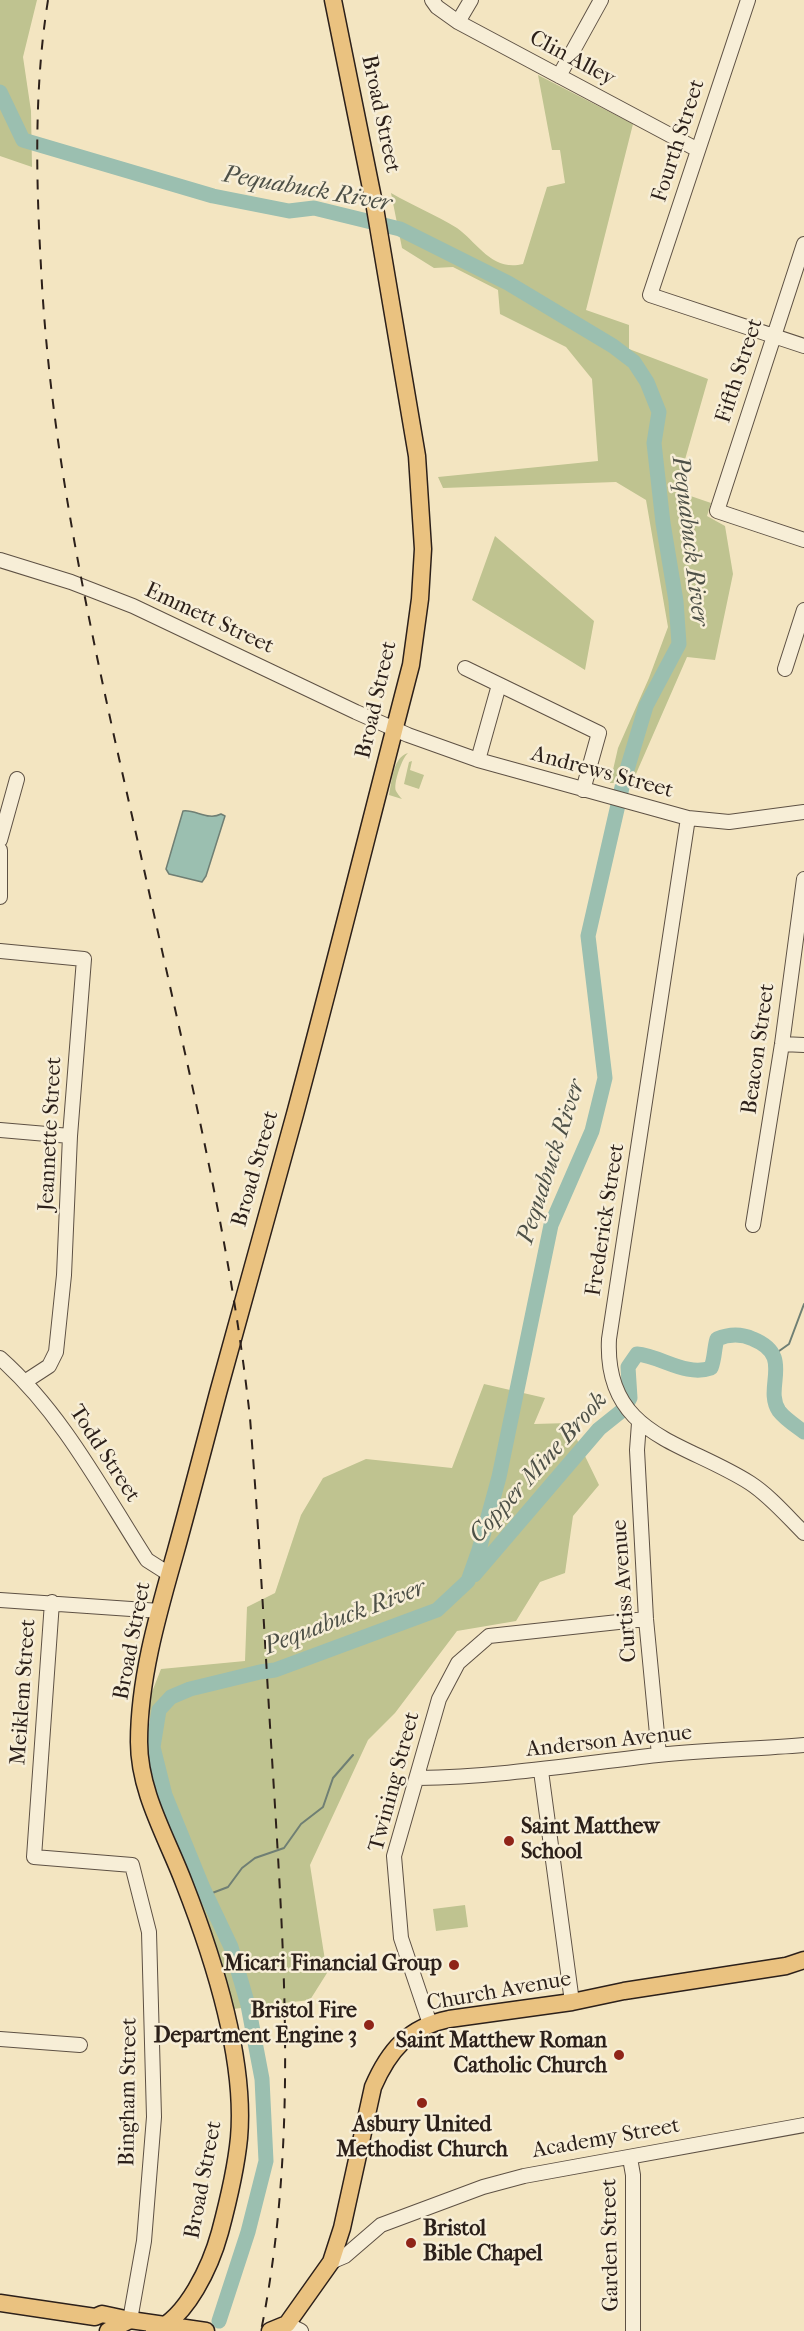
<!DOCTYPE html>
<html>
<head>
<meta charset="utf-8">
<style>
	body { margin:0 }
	canvas { display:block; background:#f3e5c1 }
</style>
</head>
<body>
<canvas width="804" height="2331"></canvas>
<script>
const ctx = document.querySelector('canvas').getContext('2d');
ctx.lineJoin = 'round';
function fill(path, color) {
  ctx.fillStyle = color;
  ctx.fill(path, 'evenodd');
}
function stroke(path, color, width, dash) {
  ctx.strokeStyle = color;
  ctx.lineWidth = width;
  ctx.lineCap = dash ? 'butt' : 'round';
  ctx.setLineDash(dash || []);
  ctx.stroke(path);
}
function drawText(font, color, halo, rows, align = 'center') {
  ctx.font = font + ' "IM FELL French Canon",serif';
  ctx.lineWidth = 5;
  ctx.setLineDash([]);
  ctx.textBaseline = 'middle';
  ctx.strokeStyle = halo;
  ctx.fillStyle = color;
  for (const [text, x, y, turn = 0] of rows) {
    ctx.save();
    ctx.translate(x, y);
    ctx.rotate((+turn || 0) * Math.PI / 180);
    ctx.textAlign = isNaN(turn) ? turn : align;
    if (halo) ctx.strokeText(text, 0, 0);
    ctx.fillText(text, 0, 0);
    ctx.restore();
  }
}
const green = new Path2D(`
	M0,0H37L23,57L31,111L32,167L0,156Z
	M538,75L633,124L586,310L629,325V349L708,379L676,491L711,503L707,516L725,526L733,574L715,660L687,657L632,783H610L618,748L649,678L668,627L646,500L616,482L443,488L438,477L598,461L592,379L566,347L500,314L498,290L453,267L434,268L402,248L391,193C412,205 436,215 457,228C477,242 492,272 523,264L547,187L565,183L560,150H552Z
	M495,536L594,621L585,670L472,600Z
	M408,753C402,758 393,784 396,791C397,793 400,797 402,799L389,795C392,781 393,757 408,753Z
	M412,761L410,770L424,775L419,789L404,784L409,762Z
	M484,1384L545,1398L534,1424L569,1423L599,1485L573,1516L565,1573L540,1582L516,1621L457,1631L395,1713L368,1740L310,1865L327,1973L310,2000L233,2009L165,1820L148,1702L161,1669L245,1661L247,1607L275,1593L301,1515L323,1478L366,1459L452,1468Z
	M465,1905L468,1927L436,1931L433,1909Z`);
const water = new Path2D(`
	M183,811C195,809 208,821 221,814L225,816L206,876L202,882L169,874L166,869Z`);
const stream = new Path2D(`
	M772,1356L789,1344L804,1304
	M207,1895L228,1887L242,1868L255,1858L284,1848L301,1824L323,1807L333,1778L353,1755`);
const river = new Path2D(`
	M0,92L23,140L213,196L289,211L314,208L400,229L508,283L613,346L634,362L647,382L659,412L654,443L663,523L676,601L679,644L646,706L623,783L588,936L605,1078L592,1131L551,1225L499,1477L479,1550L468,1581L437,1610L275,1670L260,1672L190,1689L171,1697L159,1710L153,1747L165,1795L203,1888L231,1947L248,2005L262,2079L266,2161L248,2232L219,2321
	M474,1575L599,1429L624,1409L630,1398L628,1367L637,1354C661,1356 686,1377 711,1368C715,1357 714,1349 717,1339C729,1334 742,1334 753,1339C795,1356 763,1387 779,1411C785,1419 796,1426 804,1432`);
const minor = new Path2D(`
	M432,0L437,7L458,22L698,150
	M748,0L650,295L804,346
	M458,22L471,0
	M559,76L601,0
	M804,244L717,511L804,540
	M0,560L71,582L133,606L356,712L408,735L478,760L688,818L729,822L804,812
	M465,668L599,733L583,790
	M785,669L804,610
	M478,760L499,685
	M688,818L609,1339C604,1436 684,1441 750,1483C770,1496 787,1516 804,1533
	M0,840L17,779
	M0,850V897
	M0,951L84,959L70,1136L64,1275L56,1352L49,1366L26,1381
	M782,1044L804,1045
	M0,1130L70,1136
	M753,1225L782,1044L804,879
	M0,1358C63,1414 102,1490 147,1560L169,1574
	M639,1423L637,1450L646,1619L659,1755
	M0,1600L160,1611
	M52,1602L34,1857L132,1865L149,1932L154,2117L144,2241L130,2320
	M541,1771L572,2002
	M418,1778C499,1777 578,1764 658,1755C707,1750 756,1749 804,1745
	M430,2024L401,1938L394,1856L439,1699L458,1663L489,1636L646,1619
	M0,2039L80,2045
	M630,2158L633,2175V2331
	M331,2262L345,2256L381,2225L483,2187L524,2176L804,2125
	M287,2324L301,2331`);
const major = new Path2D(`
	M0,2303L95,2317L102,2314L130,2320L206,2331
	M108,2331L130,2320
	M154,2331C187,2318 211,2265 220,2232C228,2202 236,2169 239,2138C246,2058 213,1957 184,1883C167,1838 139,1792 139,1742C139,1679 158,1614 175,1554C190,1500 204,1446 218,1393C243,1300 270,1207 295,1114C335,965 372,815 411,665L420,599L423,549L417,456L375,208L333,0
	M270,2331L287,2324L331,2262L342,2228L373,2087C389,2050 409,2027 449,2019L572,2002L624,1991L786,1966L804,1960`);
const rail = new Path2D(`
	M48,0C34,88 36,178 41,267C49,429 81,586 116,745C140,850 163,956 187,1062C213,1180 237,1298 250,1418C260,1542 266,1666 274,1790C285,1970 297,2152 261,2331`);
const markers = [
	[509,1841,6,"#8f2418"],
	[454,1965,6,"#8f2418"],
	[369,2025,6,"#8f2418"],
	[619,2055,6,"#8f2418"],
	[422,2103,6,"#8f2418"],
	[411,2243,6,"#8f2418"]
];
const streetNames = [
	["Clin Alley",572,59,28],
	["Broad Street",380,114,78],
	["Fourth Street",679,141,-72],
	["Fifth Street",740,371,-72],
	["Emmett Street",209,619,25],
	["Broad Street",377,700,-77],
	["Andrews Street",602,773,15],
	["Beacon Street",759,1049,-82],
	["Jeannette Street",51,1134,-87],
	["Broad Street",256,1169,-74],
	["Frederick Street",606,1220,-81],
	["Todd Street",104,1454,57],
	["Curtiss Avenue",625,1591,-94],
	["Broad Street",133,1641,-79],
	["Meiklem Street",24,1692,-86],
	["Anderson Avenue",609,1742,-6],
	["Twining Street",395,1782,-75],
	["Church Avenue",499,1992,-10],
	["Bingham Street",129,2092,-89],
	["Academy Street",606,2139,-10],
	["Broad Street",204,2180,-79],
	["Garden Street",611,2245,-91]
];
const poiNames = [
	["Saint Matthew",521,1828,"left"],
	["School",521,1853,"left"],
	["Micari Financial Group",442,1965],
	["Bristol Fire",357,2012],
	["Department Engine 3",357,2037],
	["Saint Matthew Roman",607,2042],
	["Catholic Church",607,2067],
	["Asbury United",422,2126,"center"],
	["Methodist Church",422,2151,"center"],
	["Bristol",423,2230,"left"],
	["Bible Chapel",423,2255,"left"]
];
const waterNames = [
	["Pequabuck River",307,190,10],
	["Pequabuck River",689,541,83],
	["Pequabuck River",552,1162,-72],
	["Copper Mine Brook",539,1468,-48],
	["Pequabuck River",345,1618,-21]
];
fill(green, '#bfc390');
fill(water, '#9bbfb0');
stroke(water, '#6f7f74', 1.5);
stroke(stream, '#6f7f74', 2);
stroke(river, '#9bbfb0', 15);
stroke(minor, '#5e5144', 16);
stroke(major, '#2c201a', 19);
stroke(minor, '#f7eed7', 14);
stroke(major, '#eac280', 16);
stroke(rail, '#2c201a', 2, [10, 10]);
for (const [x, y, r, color] of markers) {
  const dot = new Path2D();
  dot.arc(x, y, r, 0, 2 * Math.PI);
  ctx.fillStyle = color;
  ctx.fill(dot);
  stroke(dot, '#f7eed7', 2);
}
drawText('22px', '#2c201a', '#f7eed7', streetNames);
drawText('bold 22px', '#2c201a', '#f7eed7', poiNames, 'right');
drawText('italic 24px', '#4d5047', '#f7eed7', waterNames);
</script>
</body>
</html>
